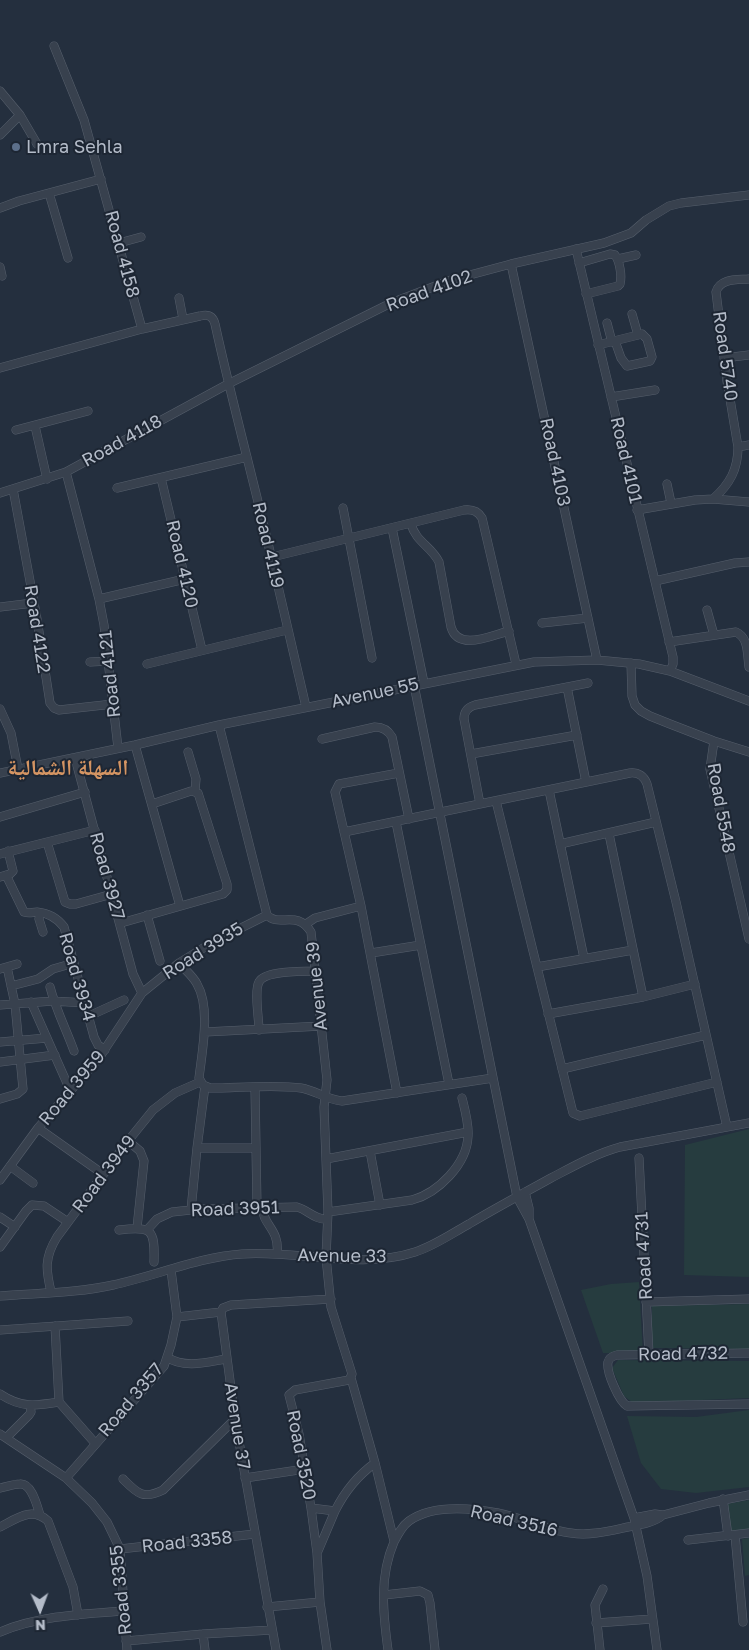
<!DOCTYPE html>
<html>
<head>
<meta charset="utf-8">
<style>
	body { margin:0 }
	#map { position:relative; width:749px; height:1650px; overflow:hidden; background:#242f3e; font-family:"Golos Text",sans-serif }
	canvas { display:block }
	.north { position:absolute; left:15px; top:1585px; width:50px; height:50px; -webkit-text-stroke:4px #1d2633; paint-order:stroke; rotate:178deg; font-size:14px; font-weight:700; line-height:20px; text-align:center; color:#b4bcc9 }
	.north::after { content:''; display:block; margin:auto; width:18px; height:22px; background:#b4bcc9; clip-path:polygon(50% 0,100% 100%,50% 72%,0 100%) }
</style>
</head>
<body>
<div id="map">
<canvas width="749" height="1650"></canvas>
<div class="north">N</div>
</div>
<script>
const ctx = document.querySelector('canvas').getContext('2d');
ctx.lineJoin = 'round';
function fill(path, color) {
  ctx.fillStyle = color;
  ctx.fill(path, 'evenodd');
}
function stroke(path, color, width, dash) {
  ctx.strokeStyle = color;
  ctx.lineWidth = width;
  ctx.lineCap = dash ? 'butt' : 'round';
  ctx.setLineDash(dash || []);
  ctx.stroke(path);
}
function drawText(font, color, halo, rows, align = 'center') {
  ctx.font = font + ' "Golos Text","Noto Naskh Arabic",sans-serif';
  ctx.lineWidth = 4;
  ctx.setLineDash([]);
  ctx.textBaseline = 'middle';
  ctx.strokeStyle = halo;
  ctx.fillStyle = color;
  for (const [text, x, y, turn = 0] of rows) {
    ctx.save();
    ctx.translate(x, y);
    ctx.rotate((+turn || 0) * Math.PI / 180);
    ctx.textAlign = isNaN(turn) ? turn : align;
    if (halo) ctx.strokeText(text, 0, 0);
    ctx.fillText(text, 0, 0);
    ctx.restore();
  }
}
const green = new Path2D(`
	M749,1129V1277L684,1275L685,1145Z
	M639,1282L643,1354L603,1353L581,1290L611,1284Z
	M749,1304V1349L652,1348V1306Z
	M618,1360L749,1361V1398L633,1403L624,1396L612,1368Z
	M749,1410V1487L696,1493L661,1489L641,1463L627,1416L696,1417Z
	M749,1500V1529L731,1532L727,1504Z
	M749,1538V1575L745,1576L742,1539Z`);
const street = new Path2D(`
	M54,46L84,120L142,329
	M0,91L20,115L37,144
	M0,135L20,115
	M49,193L68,258
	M0,208L19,201L101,179
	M119,243L141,237
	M576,249L673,657V664L670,671
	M618,259L636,255
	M579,263L610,254L615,255C620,262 622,276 620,284L618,286L586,294
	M511,264L597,660
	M0,267L2,276
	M179,298L183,319
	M632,314L638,335
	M607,323L612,342
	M598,345L642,334L647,339L652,357L650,361L627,366L621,358L615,341
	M724,358L749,355
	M0,368L142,329L200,316C208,314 213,316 215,324C232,402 253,478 271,556C283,606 294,657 306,707
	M611,397L655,390
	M35,426L47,479
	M16,430L88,411
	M738,447L749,445
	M66,472L99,599L104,625L118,748
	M161,478L202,650
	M667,484L671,503
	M117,488L247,457
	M13,489L37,619L50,703L54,708L59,710L113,704
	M0,493L66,472L228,384L391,303L451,280L511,264L604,243L631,233L646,220L669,206L681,203L749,195
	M713,499C730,484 738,469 738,447L727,381L716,292C720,278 737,280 749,279
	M343,508L372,658
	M637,510L695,500L713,499L749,502
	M411,524C416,542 431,546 439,562L451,627C458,652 492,635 509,631
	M392,528L424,683
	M272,557L464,510C473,509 478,511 482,518L516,664
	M655,581L735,563L749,562
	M99,599L185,579
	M0,607L33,603
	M707,610L714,635
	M542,623L588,618
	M669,642L736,632C749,638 747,654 749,667
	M90,662L109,661
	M631,663L632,696L635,705L641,711L650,716L670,724L714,741L749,752
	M147,664L287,630
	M414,685L517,1197L529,1219L634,1518L647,1576L657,1650
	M567,687L586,782
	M0,709L11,733L18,769
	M219,725L267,915C279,928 297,909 311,932L327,1080L324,1107L328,1212L326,1257L331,1307L352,1374L349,1380L295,1390L289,1395L299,1434L311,1508L317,1553L320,1602L327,1650
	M322,739L375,727C383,727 388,730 392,737L409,819
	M714,741L710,769L749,939
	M135,745L180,906
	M188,752L196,779L195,791
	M471,754L577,735
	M75,758L133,974L142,993
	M0,773L135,745L219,725L534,662L597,660L639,664L670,671L749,701
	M549,790L584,958
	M496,801L573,1113L580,1116L717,1082
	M480,804L464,719C464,712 468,707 475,705L588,683
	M0,817L85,792
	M396,822L449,1084
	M344,832L630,773C638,772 644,776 647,784L676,902L727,1127
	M609,834L643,997
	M47,842L65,902L70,904H76L112,894
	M560,844L656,822
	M0,854L95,830
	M6,875L24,912C30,914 32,912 37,912C48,913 58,919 64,927L94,1037L98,1045L105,1050
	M0,877L10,874L13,871L8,851
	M40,913L39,919L43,932
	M147,915L160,961
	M121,923L223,894L227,890V884L198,793L191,791L152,804
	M306,924L315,918L361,906
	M371,953L421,945
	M179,963C185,970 193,976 197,984C211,1008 202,1052 199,1078L203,1085L210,1088C238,1088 275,1084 301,1088C315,1090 327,1100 342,1101L493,1078
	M537,967L633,950
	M0,969L17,964
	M11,986L38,979L53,969L74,963
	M50,987C56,1010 66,1029 74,1051
	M31,1002L70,1090
	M0,1005L53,1001L86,1003
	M548,1014L643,997L695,984
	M89,1016L124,1000
	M259,1030C259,1019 254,991 259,982C265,970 303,972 316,971
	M205,1032L322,1026
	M0,1042L47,1038
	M0,1062L55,1055
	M562,1069L706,1035
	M255,1088L257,1207
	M397,1093L361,906L335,792L339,784L399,773
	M0,1099L17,1094L23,1089L15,1004L7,967
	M38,1128L103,1174
	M128,1141L140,1151L144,1161L137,1228
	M197,1148L205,1086
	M370,1151L380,1205
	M639,1158L649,1354
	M326,1159L468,1132
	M10,1166L33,1183
	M0,1180L38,1128L99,1058L142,993L179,963L213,942L267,915
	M525,1192L529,1208V1219
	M262,1207C263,1226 280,1229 277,1254
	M191,1210L197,1148H256
	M328,1212L412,1200C438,1193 467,1164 468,1136C469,1124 465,1110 462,1098
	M0,1217L15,1227
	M119,1230C152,1226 155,1229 154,1262
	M147,1230L157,1219L172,1212L200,1209L297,1207C308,1210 315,1220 327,1219
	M0,1247L26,1211L32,1205L44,1206L68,1222
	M51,1292C46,1270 44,1258 57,1237L128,1141L153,1110L175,1093L200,1082
	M0,1296C36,1293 78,1293 113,1285C155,1276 199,1257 242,1254C299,1250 360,1270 415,1252C434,1246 451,1234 469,1224C496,1208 524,1193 551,1178C574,1166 595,1154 620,1147L749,1123
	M646,1302L749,1299
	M177,1317L221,1312
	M55,1326L59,1402L95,1443
	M0,1330L128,1321
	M749,1353L617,1355C613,1356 609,1358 608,1362C606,1372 619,1401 627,1406L749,1404
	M167,1357C184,1369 208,1362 226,1359
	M351,1378L375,1463L394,1541
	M0,1394C21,1408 35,1406 59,1402
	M0,1434L66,1478L92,1503L107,1522L120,1549L127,1650
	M6,1438L29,1415L31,1412L30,1405
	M66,1478L164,1366L171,1345L177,1317L171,1270
	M245,1478L305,1469
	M123,1479C137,1493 143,1500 163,1490L235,1419
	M0,1488C6,1487 13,1484 20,1484C32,1483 37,1506 40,1515
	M723,1499L728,1536
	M311,1508L335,1511L318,1551
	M335,1511C345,1491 357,1476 375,1463
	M634,1518L655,1514L663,1515
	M0,1527C16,1519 32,1506 48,1521L73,1587L78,1615
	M735,1535L743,1622
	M688,1540L749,1533
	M120,1549L255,1534
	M384,1595L420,1591L428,1595L430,1603L435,1650
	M267,1607L320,1602
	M596,1623L652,1619
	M0,1632C38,1616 82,1614 123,1611
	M203,1634L205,1650
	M126,1641L203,1634L272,1630
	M276,1650L235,1419L221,1312L223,1308L231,1305L331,1299
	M388,1650C383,1613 379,1577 394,1542C398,1534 402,1526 409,1521C433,1504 471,1508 498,1513C523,1518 546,1530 571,1533C590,1536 609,1531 628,1527C639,1525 654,1523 663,1515L709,1503L749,1495
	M600,1650L595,1605L603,1589`);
const markers = [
	[16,147,5,"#5c6f8a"]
];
const poiNames = [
	["Lmra Sehla",26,147]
];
const streetNames = [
	["Road 4158",122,254,75],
	["Road 4102",429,291,-20],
	["Road 5740",725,356,82],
	["Road 4118",122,441,-29],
	["Road 4101",626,460,77],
	["Road 4103",555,462,78],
	["Road 4119",268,545,77],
	["Road 4120",182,564,77],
	["Road 4122",37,629,81],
	["Road 4121",110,674,-96],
	["Avenue 55",375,693,-12],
	["Road 5548",721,808,80],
	["Road 3927",107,876,75],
	["Road 3935",203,951,-32],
	["Road 3934",77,977,74],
	["Avenue 39",317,986,-96],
	["Road 3959",72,1088,-50],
	["Road 3949",104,1174,-53],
	["Road 3951",235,1209,-2],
	["Avenue 33",342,1256,1],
	["Road 4731",644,1256,-93],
	["Road 4732",683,1354,-1],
	["Road 3357",131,1400,-50],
	["Avenue 37",237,1426,81],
	["Road 3520",301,1455,79],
	["Road 3516",514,1521,13],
	["Road 3358",187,1542,-6],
	["Road 3355",121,1590,-96]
];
const districtNames = [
	["السهلة الشمالية",68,768]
];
fill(green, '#263c3f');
stroke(street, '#565f6c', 9);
stroke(street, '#38414e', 8);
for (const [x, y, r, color] of markers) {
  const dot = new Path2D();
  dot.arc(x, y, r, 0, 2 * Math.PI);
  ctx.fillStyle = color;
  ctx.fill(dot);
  stroke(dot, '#1d2633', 2);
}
drawText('18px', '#b4bcc9', '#1d2633', poiNames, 'left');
drawText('18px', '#b4bcc9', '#1d2633', streetNames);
drawText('bold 22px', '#d59563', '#1d2633', districtNames);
</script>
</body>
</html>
